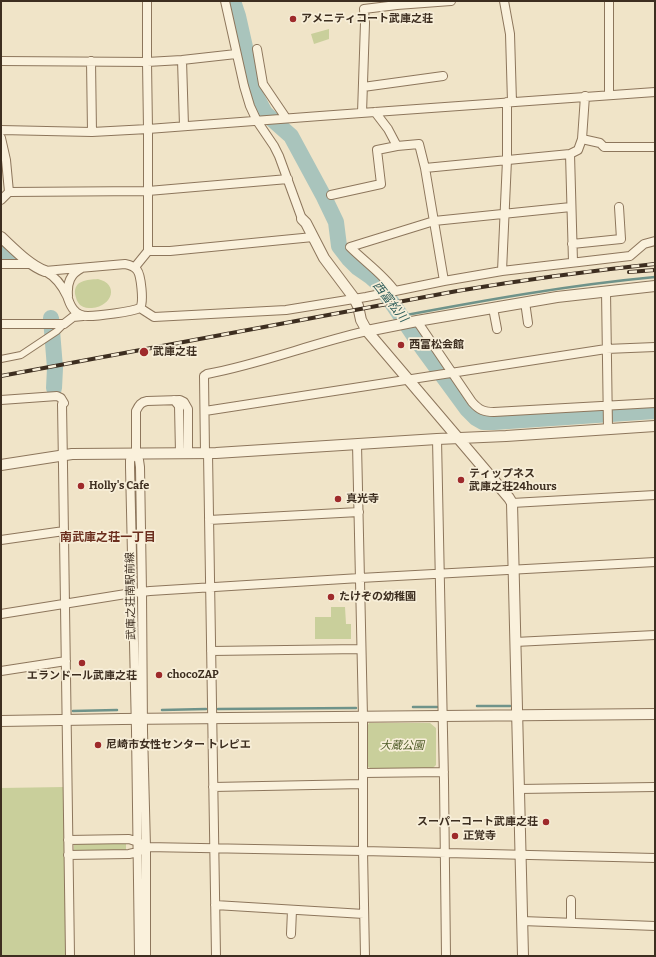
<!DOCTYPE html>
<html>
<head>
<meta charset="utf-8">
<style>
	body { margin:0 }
	#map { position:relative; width:656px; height:957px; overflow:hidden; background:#f0e4c8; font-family:Bitter,serif }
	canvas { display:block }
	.frame { position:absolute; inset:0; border:2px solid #3d2e20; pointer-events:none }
</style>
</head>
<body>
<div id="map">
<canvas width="656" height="957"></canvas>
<div class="frame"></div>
</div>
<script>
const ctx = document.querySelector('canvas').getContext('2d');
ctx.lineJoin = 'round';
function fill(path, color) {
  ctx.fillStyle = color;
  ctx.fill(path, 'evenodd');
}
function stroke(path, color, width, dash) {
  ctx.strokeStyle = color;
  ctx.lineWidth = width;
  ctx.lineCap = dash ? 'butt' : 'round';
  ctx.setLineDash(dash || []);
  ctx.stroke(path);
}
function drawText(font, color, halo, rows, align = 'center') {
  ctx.font = font + ' Bitter,"Noto Sans JP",serif';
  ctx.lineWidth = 3.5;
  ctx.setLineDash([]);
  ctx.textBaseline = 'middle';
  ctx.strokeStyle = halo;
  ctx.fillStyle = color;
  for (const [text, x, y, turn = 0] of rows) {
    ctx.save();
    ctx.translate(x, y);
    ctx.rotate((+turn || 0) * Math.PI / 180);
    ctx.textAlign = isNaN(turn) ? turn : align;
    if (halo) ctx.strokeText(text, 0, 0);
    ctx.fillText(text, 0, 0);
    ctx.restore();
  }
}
const green = new Path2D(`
	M329,29V39L314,44L311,34Z
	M98,279C119,284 113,306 92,308C88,308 84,308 80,305C77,302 76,298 75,294C74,280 87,280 98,279Z
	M331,607H345L346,624H351V639H315V617H331Z
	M369,723H430L436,728V765L432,769L373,770L367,766V727Z
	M64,787L67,956H1V788Z
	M126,843V850L74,851V844Z`);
const stream = new Path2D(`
	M401,316C486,300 570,285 655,277
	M477,706H510
	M413,707H437
	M218,709L356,708
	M162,710L206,709
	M73,711L117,710`);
const river = new Path2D(`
	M232,1L234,4L238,16L256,96L265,113L291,136L324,197L336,222L339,246L349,259L358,268L371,277L380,285L423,349L467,409L476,418L483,422H494L655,411
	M1,249L13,259
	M51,318L55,368L54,388`);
const pedestrian = new Path2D(`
	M1,359L21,355L57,331L64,324`);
const minor = new Path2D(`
	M225,1L244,86L250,106L257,121L274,146L279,156L302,219
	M504,1L510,34L512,102
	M609,1V94
	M257,49L263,84L286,118
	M182,60L184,126
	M1,61L147,62L182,60L236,54
	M91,61L92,132
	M363,87L443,76
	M375,112L388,129L397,146
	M362,113L365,23L364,9L397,5L451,1
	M1,130L92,132L148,129L320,116L375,112L655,92
	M1,138L6,160L9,192
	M582,139L600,143L604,147H655
	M570,154L573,262
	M425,168L570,154L578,150L582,139L585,96
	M331,195L381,184L377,150L397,146L419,144L425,168L444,281
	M1,200L9,192L148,191L288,179
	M572,244L621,239L619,207
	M148,251H170L313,237
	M1,264H32
	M125,264C130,265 134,266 137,270C141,275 144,302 140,308C131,312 98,316 88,316C83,316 77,314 74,310C70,306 69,301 67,296C62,285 56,277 45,271Z
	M135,267L148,251V129L147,62V1
	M502,271L507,160V102
	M395,291C383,274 365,262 350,247L434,221L571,207
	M606,291L608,429
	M68,296C67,283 70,274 82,268
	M525,302L528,323
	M140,308L154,317L286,310L366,297L444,281L502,271L630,256L644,244L655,241
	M493,308L497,329
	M417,321L472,402C479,410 484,412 494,412L655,403
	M1,324H64L73,317L83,316
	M1,400L57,396L61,398L64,403L62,404L63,466L70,956
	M174,400L179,406L180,453
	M205,411L606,349L655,347
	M437,439L444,781L446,956
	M357,444L363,717V851L365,956
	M205,453L204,376L207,374C261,364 313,343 367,331
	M208,453L216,956
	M136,454L130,460V467L136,731L139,956
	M512,503L655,495
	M209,520L359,512
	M1,540L64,531
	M1,614L132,593L150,591L360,578L655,562
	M515,642L655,635
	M211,651L361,649
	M1,671L66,661
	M363,773L444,772
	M213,787L363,784
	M519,789L655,787
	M68,840L129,839L138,842L146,847L363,851L655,858
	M68,855L129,854L138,852L142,850
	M215,905L364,914
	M522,921L655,926
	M571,923V900
	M291,934L292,910
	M146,956V847L143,731L142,592L140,467L139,460L136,454V411C139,405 141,402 147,401L180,400L184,402L188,409V453`);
const tertiary = new Path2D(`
	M302,219L306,223L324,258L354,298L358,306L361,320L367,331L509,498L512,503L523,956
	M1,237C13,248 30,266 45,271
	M367,331L417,321L557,297L655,286
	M1,465L72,454L216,453L437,439L506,436L655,426
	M1,721L122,719L655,714`);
const rail = new Path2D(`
	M629,272L655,270
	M1,376L457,291C523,280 588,271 655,264`);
const markers = [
	[293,19,4,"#9e2a2b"],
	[401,345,4,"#9e2a2b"],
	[144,352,5,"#9e2a2b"],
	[461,480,4,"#9e2a2b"],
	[81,486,4,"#9e2a2b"],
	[338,499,4,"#9e2a2b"],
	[331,597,4,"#9e2a2b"],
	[82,663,4,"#9e2a2b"],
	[159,675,4,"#9e2a2b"],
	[98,745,4,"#9e2a2b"],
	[546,822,4,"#9e2a2b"],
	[455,836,4,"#9e2a2b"]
];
const poiNames = [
	["アメニティコート武庫之荘",301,19],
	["西富松会館",409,345],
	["武庫之荘",153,352],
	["ティップネス",469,474],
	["武庫之荘24hours",469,487],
	["Holly's Cafe",89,486],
	["真光寺",346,499],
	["たけぞの幼稚園",339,597],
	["chocoZAP",167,675],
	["エランドール武庫之荘",82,676,"center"],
	["尼崎市女性センター トレピエ",106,745],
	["スーパーコート武庫之荘",538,822,"right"],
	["正覚寺",463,836]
];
const streetNames = [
	["武庫之荘南駅前線",131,596,-91]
];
const parkNames = [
	["大蔵公園",402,746]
];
const waterNames = [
	["西富松川",390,302,52]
];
const neighbourhoodNames = [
	["南武庫之荘一丁目",108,538]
];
fill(green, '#c9cf9b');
stroke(stream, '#6f938a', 2.5);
stroke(river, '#a9c4bc', 16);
stroke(pedestrian, '#8d765c', 8);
stroke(minor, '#8d765c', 10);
stroke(tertiary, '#8d765c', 12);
stroke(pedestrian, '#faf1dc', 6);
stroke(minor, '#faf1dc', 8);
stroke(tertiary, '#faf1dc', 10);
stroke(rail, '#3d2e20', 4);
stroke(rail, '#f7eed8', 2.5, [8]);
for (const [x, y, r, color] of markers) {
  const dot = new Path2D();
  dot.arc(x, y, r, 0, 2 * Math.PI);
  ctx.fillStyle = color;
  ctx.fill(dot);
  stroke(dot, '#f7eed8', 1.5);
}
drawText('bold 11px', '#3d2e20', '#f7eed8', poiNames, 'left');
drawText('11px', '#3d2e20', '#f7eed8', streetNames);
drawText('italic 11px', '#4d5a26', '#f7eed8', parkNames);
drawText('italic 12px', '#2f5d5a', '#f7eed8', waterNames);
drawText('bold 12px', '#6b2e1e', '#f7eed8', neighbourhoodNames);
</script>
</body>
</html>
